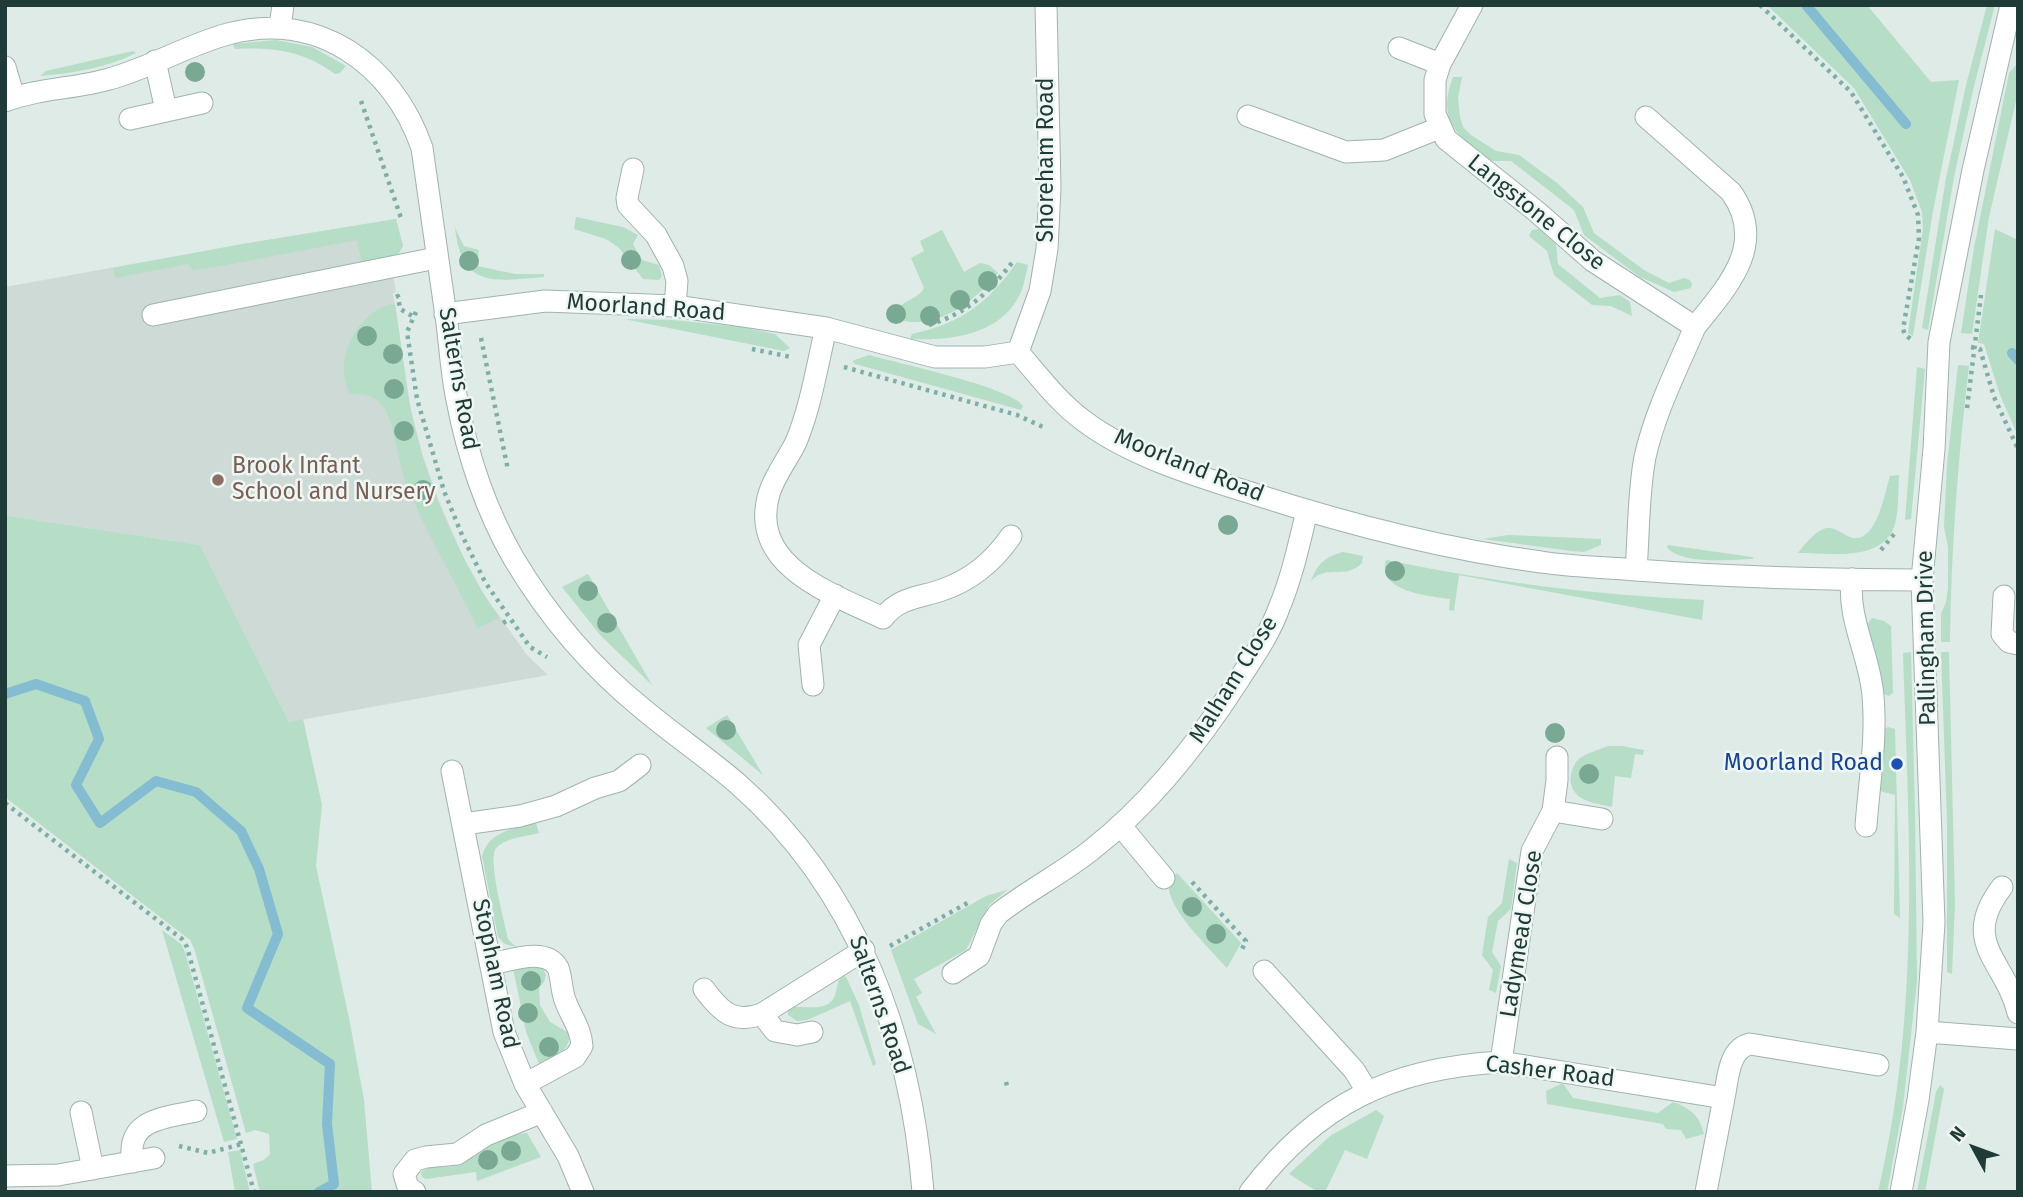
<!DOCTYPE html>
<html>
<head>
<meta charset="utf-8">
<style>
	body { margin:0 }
	#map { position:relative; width:2023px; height:1197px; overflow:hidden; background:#deebe7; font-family:"Fira Sans",sans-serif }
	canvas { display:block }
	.frame { position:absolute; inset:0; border:7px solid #1f3b37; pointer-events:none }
	.north { position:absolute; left:1939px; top:1113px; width:70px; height:70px; -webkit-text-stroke:5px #eff7f4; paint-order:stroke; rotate:311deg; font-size:19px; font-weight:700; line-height:28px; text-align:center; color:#1f3b37 }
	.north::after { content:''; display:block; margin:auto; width:24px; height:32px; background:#1f3b37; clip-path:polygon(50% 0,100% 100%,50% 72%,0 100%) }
</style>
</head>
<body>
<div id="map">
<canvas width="2023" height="1197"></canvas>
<div class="frame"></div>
<div class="north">N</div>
</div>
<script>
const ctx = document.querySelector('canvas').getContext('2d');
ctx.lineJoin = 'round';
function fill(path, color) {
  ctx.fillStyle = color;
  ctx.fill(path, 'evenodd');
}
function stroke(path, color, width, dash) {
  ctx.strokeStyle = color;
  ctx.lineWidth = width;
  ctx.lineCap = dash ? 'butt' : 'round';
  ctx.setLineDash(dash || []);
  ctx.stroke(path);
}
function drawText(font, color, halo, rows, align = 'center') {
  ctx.font = font + ' "Fira Sans",sans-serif';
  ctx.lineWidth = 5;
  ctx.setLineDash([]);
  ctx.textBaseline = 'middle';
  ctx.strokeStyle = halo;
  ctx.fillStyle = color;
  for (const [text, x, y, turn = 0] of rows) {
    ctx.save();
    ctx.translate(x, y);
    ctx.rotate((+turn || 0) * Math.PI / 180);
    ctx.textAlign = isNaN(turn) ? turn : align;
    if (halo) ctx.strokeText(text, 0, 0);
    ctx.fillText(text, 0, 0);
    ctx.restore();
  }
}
const built = new Path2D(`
	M396,219L403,246L390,257L396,292L393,293L411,410L423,456L440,504L463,556L483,593L527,655L548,675L289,722L200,545L9,516L5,514V287L243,244Z`);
const green = new Path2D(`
	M1767,5H1867L1931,82L1959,80L1933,211L1913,336L1908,333L1923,229L1922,212L1910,180L1854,88Z
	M1987,5H1995L1974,86L1954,177L1928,330L1922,328L1946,178L1966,85Z
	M276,40L312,47L346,66L340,73L335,74C304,51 273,47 235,49L233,44Z
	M133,51L136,53C106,68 74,73 40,76L46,71Z
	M2018,63V92L1989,217L1972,334L1961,333L1974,248L2009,73Z
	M1453,77H1462L1458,98L1460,117L1463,127L1471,135L1496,151L1519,155L1557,183L1583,207L1594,233L1644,270L1669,283L1684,278L1690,280L1692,284L1691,288L1674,292L1640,277L1584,235L1574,210L1511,161H1490C1458,136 1436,121 1453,77Z
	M576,217L623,227L638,235L633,244L642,260L659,265L662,276L659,280L643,279L619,248L606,239L574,229Z
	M396,219L403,246L398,255L362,264L357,240L216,267L193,270L188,264L115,278L113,268L243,244Z
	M455,228L464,246L479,250L477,266L515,274H544V277C494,281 462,289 455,228Z
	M1539,229L1556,244L1558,264L1600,298L1620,295L1630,302L1632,316L1611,306L1592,305L1560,280L1554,275L1547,251L1529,236L1532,230Z
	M1995,229L2018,240V436L2000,395L1984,344L1978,343Z
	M942,230L964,272L980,263L989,265L998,273C978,297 951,320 918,322C910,323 899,320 890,318C901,299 918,300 924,288L911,258L924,251L920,241Z
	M1017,262L1028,265C1026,274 1024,284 1021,292C1002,335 951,341 910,339L912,334C962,323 988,303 1017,262Z
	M395,304C401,339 404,376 411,411C426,484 458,556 499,618L478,628C454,579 426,533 406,483C397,461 396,423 382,405C373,394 363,394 349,394C347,387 345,379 344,372C342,344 366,306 395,304Z
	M624,319L673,320L742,327L775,334L790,348L784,351Z
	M869,355C896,363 1011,387 1023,406L1021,410L855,364L852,361Z
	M1958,365L1969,366C1958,458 1951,549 1950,642H1941V614L1946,602L1948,588V547L1944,527L1947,465Z
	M1917,367L1925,369L1911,519L1905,520Z
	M1899,475C1898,491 1899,509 1895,524C1884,563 1828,553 1798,553C1805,544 1816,530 1827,528C1837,527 1844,536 1853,538C1877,542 1885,492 1890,476Z
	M5,514L9,516L200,545L289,722L303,719L322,805L316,866L349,1018L364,1100L372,1192H260L253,1164L264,1160L270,1154L269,1134L255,1130L246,1133L194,948L190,940L5,797Z
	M1508,535L1601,539V545L1584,552L1571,551L1483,539Z
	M1668,545L1752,557L1754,559C1729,559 1687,566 1667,548Z
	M1343,552L1363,556L1362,563C1343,581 1328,563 1311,581C1318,563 1325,557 1343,552Z
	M1386,560C1491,582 1596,595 1704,600L1702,620L1459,575L1454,611L1449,610L1450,599C1430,596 1376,592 1386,560Z
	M588,574L652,685L601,636L562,587Z
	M1872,618L1884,621L1891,626L1893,693L1889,696L1881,693L1865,627Z
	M1911,652L1915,812L1917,981L1903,1107L1887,1192H1878C1921,1012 1909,835 1903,653Z
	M1941,652H1949L1955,904L1952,974L1947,972V822Z
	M727,715L763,775L706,728Z
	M1888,727L1895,729L1900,918L1894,914L1895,795L1880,791L1877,785L1881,731Z
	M1608,746H1622L1644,750L1643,755L1635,754L1631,778L1615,776L1612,807C1593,803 1567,800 1571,774C1572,769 1574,764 1578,760C1585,753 1599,750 1608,746Z
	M536,823L539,833C527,836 506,838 497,847C486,857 505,922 508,939L516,947L505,944L498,937L482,856C489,831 513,829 536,823Z
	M1509,859L1517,863L1511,909L1498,921L1492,952L1501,966L1496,993L1489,990L1493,970L1482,955L1488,917L1502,903Z
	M1177,873L1241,943L1227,968C1213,952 1161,903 1170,882C1171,878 1174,876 1177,873Z
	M1007,890L989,905L966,950L914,979L922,993L916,997L936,1034L918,1024L891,950L986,896Z
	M162,930L181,944L185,952L237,1139L224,1142Z
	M536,965L543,969L546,975L544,982L539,988L540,1005L550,1022L569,1033C571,1052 554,1057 539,1064L526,1032L513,968Z
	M844,976L846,977L859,1005L876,1064L873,1066L850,1001L807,1020L797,1021L788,1015V1011L793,1007C808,1006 831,1013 836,992C837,988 837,984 839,980Z
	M1563,1083L1573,1098L1658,1113L1673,1102C1690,1108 1700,1116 1704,1134L1686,1139L1681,1130L1666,1129L1663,1124L1547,1104L1546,1091Z
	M1940,1085L1944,1089L1925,1192H1917L1936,1092Z
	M1376,1110L1384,1116L1367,1159L1345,1150L1325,1192H1318L1289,1174L1330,1136Z
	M527,1133L541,1157L477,1181L476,1172L426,1179L422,1177L421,1172C431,1164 446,1169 458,1165C466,1163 473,1154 481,1150C495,1141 511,1134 527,1133Z
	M240,1150L250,1192H235L228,1152Z`);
const stream = new Path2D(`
	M1806,5L1906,124
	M2012,353L2018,360
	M5,694L36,684L85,701L99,739L76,785L100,823L156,781L196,792L241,831L259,869L278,934L247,1008L330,1064L327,1124L334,1184L319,1192`);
const path = new Path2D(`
	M1760,5L1851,92L1903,177L1918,215L1919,238L1903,329L1905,335L1911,339
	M361,101L401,218
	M396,297L398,296L400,309L414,317
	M416,312L407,332L417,399L444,491L462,535L485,582L530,647L547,657
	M929,325C970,312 989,292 1015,259
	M481,338L508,470
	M1971,347L1980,349L1994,397L2018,449
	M752,349L791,357
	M844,367L1017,415L1043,427
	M1967,408L1981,295
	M1881,550L1895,533
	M503,623L510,619
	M5,803L182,939L187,947L254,1192
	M1192,882L1246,941L1240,953
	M890,946L971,901
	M1006,1082L1008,1089
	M179,1146L208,1153L242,1144`);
const minor = new Path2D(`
	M1472,5L1440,64L1435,80V114L1446,139L1536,211L1593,261L1695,327C1677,369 1655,412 1645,457C1638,494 1639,532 1636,570
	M280,27L283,5
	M1399,48L1440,64
	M155,61L166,110
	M5,67L14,98
	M5,101C39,88 75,89 109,79C150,68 187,45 228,34C318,10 393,64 422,148C430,204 438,260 446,316C450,344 451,372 457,400C467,453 486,511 514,559C548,616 591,667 643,709C674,735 708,758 738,784C857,889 911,1037 923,1192
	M1248,116L1346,152L1384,150L1439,128
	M1646,117L1731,192C1768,244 1728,286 1695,327
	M130,119L202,103
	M633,169L627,198L628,205L656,235L673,266L677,281L675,306
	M445,314L545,301L675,306L826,328L935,357H985L1018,352C1039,376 1058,402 1084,421C1132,457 1197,476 1254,494C1347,524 1443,549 1541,562C1573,567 1605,567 1636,570C1731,577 1826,580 1922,580
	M153,315L436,258
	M826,328C817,366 811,406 796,442C788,459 774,476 769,494C748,566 832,594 883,618C899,597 919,598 942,590C971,580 994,561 1011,536
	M1018,352L1040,291L1047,249L1050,188L1046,5
	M1852,579C1847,619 1870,656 1873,696C1877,739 1869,783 1866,826
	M2004,596L2002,634L2009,642L2018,644
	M813,685L809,645L835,595
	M452,771L504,1032L525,1084L568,1156L583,1192
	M1553,811L1602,819
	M464,824L520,816L556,806L595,788L619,781L640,765
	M1120,825L1164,878
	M2002,887C1959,943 2006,961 2018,1013
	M491,964C509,961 546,946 558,968C562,978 561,990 565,1000C571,1017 581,1028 582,1046L575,1057L525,1084
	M1264,971L1354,1070L1367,1091
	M953,973L979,956L991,924L998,914C1027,891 1061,874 1090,851C1151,804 1199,742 1240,678C1254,656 1270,633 1279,608C1292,577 1299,544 1307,511
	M704,989C721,1012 733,1024 762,1014L864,950
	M762,1014L775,1031L797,1035L812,1032
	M1927,1032L2018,1039
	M1501,1062L1532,851L1553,811L1557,780V757
	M1724,1098C1728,1080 1728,1049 1750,1044L1878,1065
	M81,1112L93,1169
	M133,1162C125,1119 164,1118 196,1111
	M5,1176L58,1175L154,1158
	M415,1192L408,1187L404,1174L415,1160L426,1157L457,1154L486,1135L542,1112
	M1250,1192C1317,1104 1391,1068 1501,1062L1724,1098L1706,1192
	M1901,1192L1918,1100L1927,1032L1934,923L1922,580L1934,449L1939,342L1973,170L2011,5`);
const trees = [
	[195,72],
	[631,260],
	[469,261],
	[988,281],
	[960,300],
	[896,314],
	[930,316],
	[367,336],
	[393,354],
	[394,389],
	[404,431],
	[423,490],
	[1228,525],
	[1395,571],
	[588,591],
	[607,623],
	[726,730],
	[1555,733],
	[1589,774],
	[1192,907],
	[1216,934],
	[531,981],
	[528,1013],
	[549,1047],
	[511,1151],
	[488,1160]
];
const markers = [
	[218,480,7,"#8d6e63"],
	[1897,764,7,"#1a4fb4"]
];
const streetNames = [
	["Shoreham Road",1047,160,-90],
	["Langstone Close",1536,213,39],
	["Moorland Road",646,308,4],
	["Salterns Road",458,379,80],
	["Moorland Road",1189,466,22],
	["Pallingham Drive",1927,638,-91],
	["Malham Close",1234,680,-58],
	["Ladymead Close",1522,934,-81],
	["Stopham Road",495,974,78],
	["Salterns Road",879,1005,71],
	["Casher Road",1550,1072,7]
];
const educationNames = [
	["Brook Infant",232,467],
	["School and Nursery",232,493]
];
const transitNames = [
	["Moorland Road",1883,764]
];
fill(built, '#cddad6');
fill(green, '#b6ddc6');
stroke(stream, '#84bcd2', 10);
stroke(minor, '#a1b3af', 23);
stroke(path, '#7eafa6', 4.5, [3.5, 5]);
stroke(minor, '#fff', 21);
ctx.fillStyle = '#7aa993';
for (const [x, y] of trees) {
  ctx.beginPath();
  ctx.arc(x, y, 10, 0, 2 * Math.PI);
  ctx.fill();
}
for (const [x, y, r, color] of markers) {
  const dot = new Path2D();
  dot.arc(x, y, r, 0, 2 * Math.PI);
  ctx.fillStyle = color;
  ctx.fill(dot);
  stroke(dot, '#eff7f4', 2.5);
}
drawText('23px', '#1f3b37', '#eff7f4', streetNames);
drawText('23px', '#785e54', '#eff7f4', educationNames, 'left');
drawText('23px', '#164399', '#eff7f4', transitNames, 'right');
</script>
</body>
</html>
